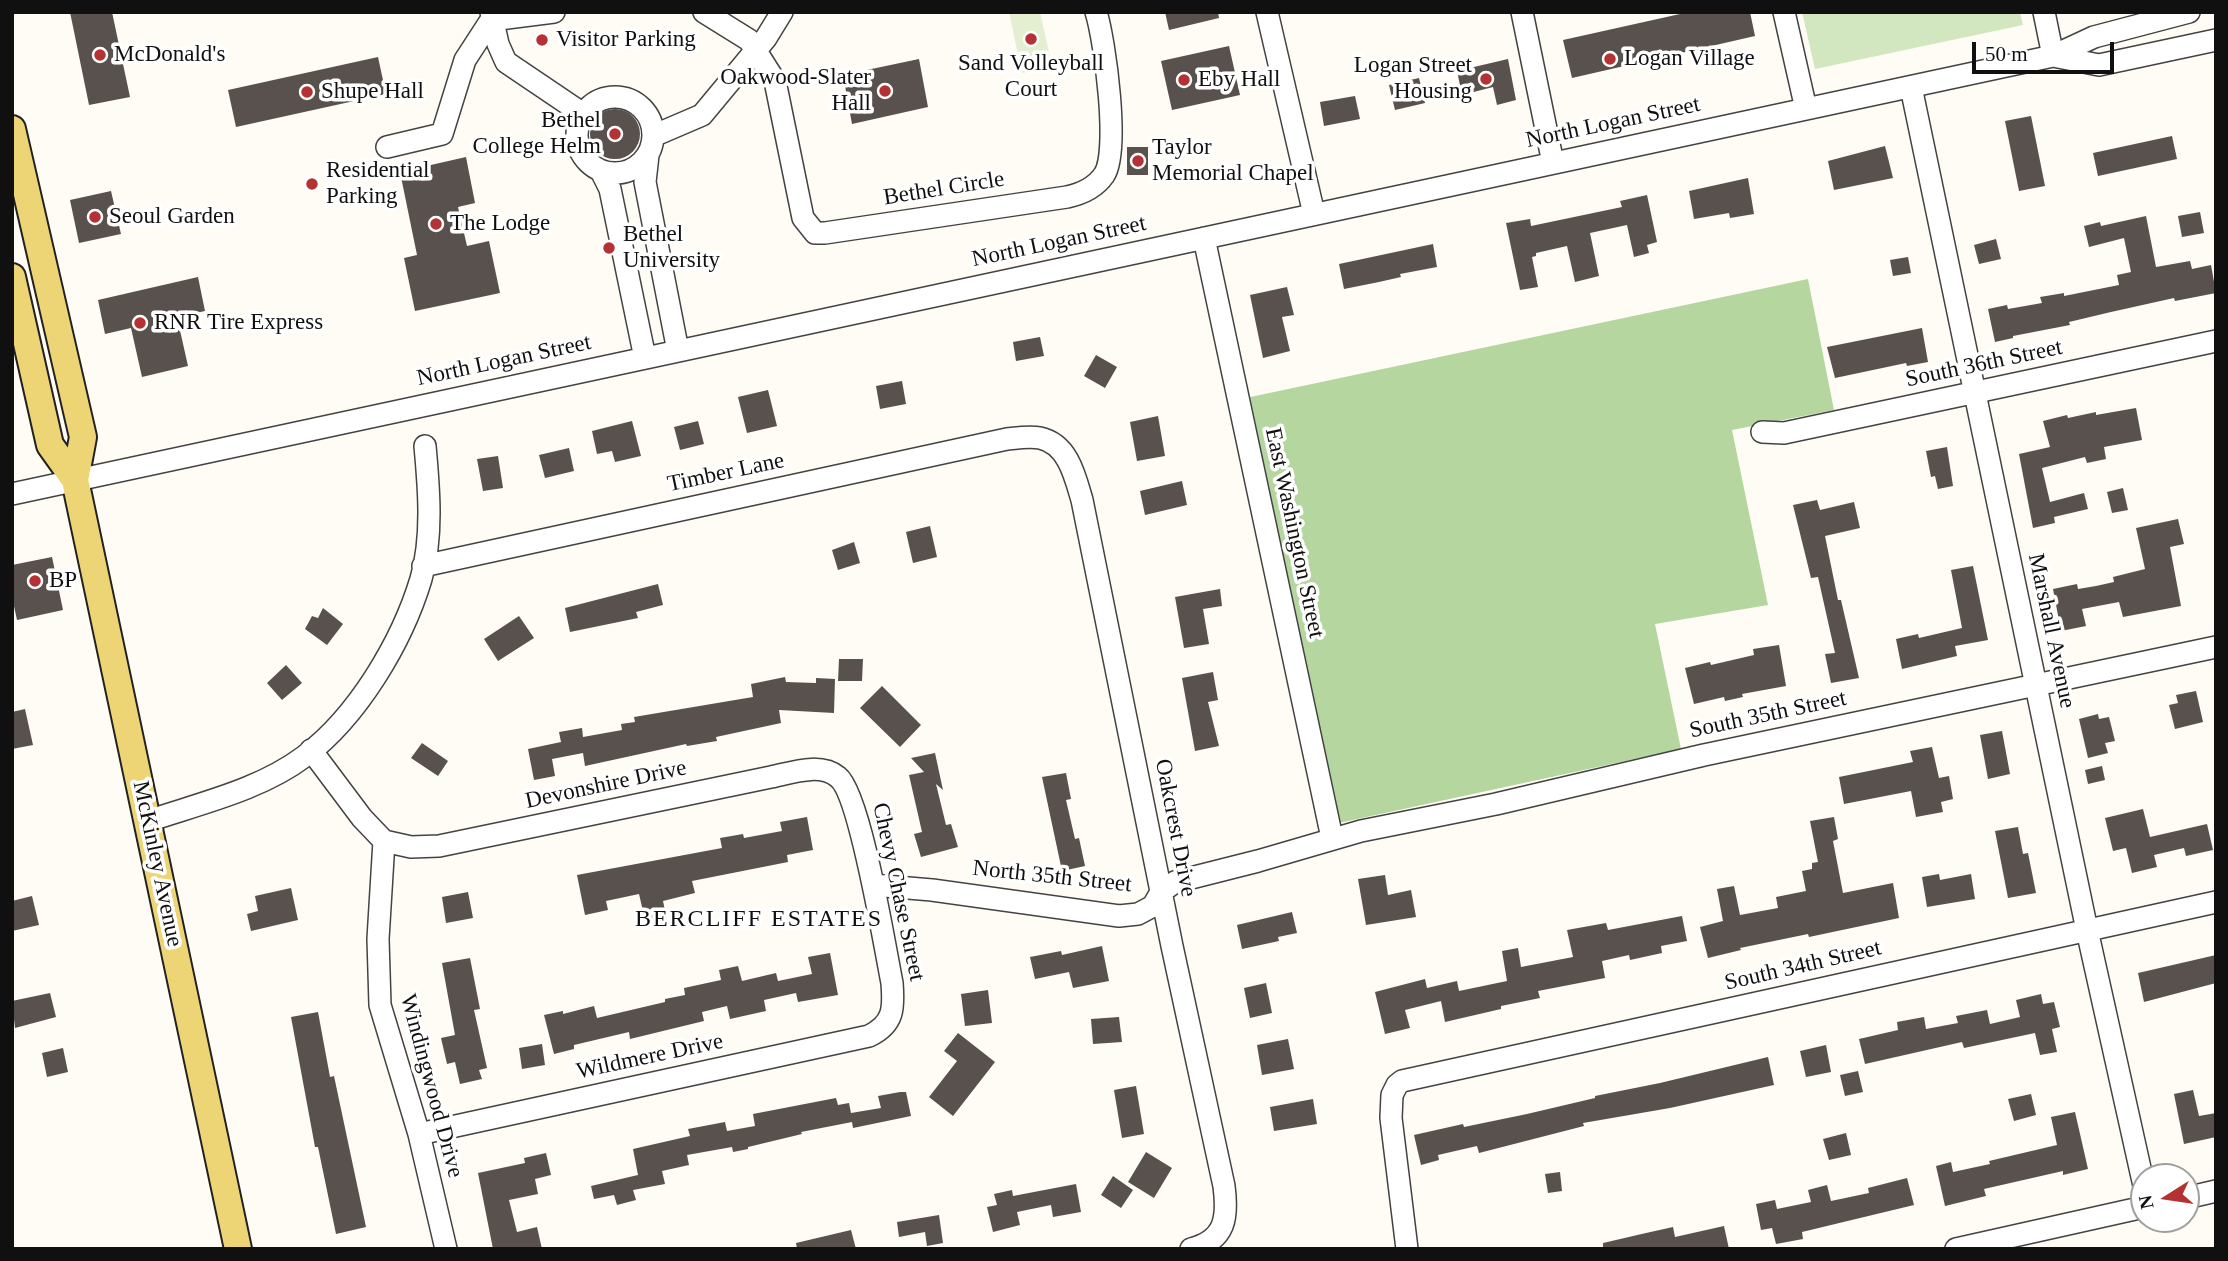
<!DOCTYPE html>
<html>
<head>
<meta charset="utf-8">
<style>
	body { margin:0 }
	#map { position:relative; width:2228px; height:1261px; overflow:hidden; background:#fefcf4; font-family:"Times New Roman",serif }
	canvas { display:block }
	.frame { position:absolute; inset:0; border:14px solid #101010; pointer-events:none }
	.north { position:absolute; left:2130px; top:1163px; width:70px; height:70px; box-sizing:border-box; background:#fff; border:2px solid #9f9f9f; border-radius:50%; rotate:258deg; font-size:19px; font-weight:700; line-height:28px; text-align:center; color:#101010 }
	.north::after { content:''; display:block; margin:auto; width:24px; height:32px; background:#b53234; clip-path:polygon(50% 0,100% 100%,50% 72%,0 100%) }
	.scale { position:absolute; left:1972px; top:42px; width:142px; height:32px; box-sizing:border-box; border:4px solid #101010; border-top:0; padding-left:9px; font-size:21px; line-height:24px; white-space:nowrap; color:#101010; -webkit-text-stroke:5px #fff; paint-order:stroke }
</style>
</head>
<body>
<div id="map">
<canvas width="2228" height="1261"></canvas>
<div class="frame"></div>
<div class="north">N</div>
<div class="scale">50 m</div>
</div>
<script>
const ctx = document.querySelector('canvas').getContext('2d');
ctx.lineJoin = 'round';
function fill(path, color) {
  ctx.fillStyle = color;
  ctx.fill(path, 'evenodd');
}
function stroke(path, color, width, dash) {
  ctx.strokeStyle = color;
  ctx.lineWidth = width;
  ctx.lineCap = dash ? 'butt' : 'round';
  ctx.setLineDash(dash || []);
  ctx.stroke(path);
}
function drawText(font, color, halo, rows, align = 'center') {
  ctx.font = font + ' "Times New Roman",serif';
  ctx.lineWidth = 7;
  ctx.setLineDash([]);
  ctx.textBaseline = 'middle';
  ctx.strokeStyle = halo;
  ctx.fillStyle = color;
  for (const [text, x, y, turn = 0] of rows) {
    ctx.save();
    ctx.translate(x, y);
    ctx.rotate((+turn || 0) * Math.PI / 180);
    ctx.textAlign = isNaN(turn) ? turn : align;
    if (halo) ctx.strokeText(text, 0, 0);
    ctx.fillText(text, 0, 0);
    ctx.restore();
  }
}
const green = new Path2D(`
	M1802,12H2020L2023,25L1815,69Z`);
const forest = new Path2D(`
	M1808,279L1834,410L1732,430L1768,605L1655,624L1681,749L1334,824L1241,399Z`);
const pitch = new Path2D(`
	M1009,12H1040L1052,66L1022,73Z`);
const building = new Path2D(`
	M70,12H112L130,97L89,105Z
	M1165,12H1218L1219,18L1169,30Z
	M1689,12H1750L1755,36L1572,78L1563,40Z
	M1229,46L1240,95L1172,110L1161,61Z
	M378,57L386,94L236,127L228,90Z
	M919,59L928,107L852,124L843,75Z
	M1508,59L1516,100L1497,105L1493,87L1462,95L1457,71Z
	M1419,78L1425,103L1395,110L1389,85Z
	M1355,96L1360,119L1324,126L1320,102Z
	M590 134a25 25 0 1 1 50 0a25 25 0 1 1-50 0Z
	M2031,116L2045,186L2019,191L2005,121Z
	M2172,136L2177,159L2098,176L2093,153Z
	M1885,146L1893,178L1834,190L1828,161Z
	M1127,147H1148V175H1127Z
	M466,157L475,203L458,207L467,246L489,241L500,293L415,311L404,258L417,255L400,172Z
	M1748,178L1754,214L1730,218L1729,213L1694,219L1689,191Z
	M111,191L121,234L79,243L70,200Z
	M1647,195L1657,242L1647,245L1649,253L1634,257L1627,225L1590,233L1599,276L1575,282L1567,246L1536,253V256L1532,257L1538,287L1520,290L1506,223L1530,219L1531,226L1622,207L1620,201Z
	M2200,212L2204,233L2182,237L2178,216Z
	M2146,216L2156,267L2190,261L2192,269L2211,265L2216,293L2175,301L2174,298L2111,312L2069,322L2070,325L2013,336V338L1995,342L1988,309L2007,305L2008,309L2042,303L2040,297L2064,293V296L2119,285L2117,275L2131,272L2124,238L2089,247L2084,226L2100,222L2101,226Z
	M1996,239L2001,259L1979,264L1974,245Z
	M1433,244L1437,267L1400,274L1401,277L1379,282L1344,289L1339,264Z
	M1908,257L1911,273L1893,276L1890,260Z
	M198,277L205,311L177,317L188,366L142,377L131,328L105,334L98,300Z
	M1287,287L1294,315L1282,317L1290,351L1263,358L1250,295Z
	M1922,328L1928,362L1907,366L1906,363L1835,378L1827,347Z
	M1040,337L1044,356L1016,361L1013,342Z
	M1096,355L1117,367L1105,388L1084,376Z
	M902,381L906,404L880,409L876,386Z
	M768,390L777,426L747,433L738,397Z
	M2136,408L2142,440L2104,447L2106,459L2087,463L2085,457L2042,468L2050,502L2084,493L2088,509L2054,517L2055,523L2033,528L2019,454L2050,447L2043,421L2067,415L2068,418L2096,412V415Z
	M1158,416L1165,456L1137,461L1130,422Z
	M632,421L641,456L615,462L612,451L597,454L592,431Z
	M698,421L704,444L680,450L674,427Z
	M1947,447L1953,486L1938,489L1935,476L1931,477L1926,451Z
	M569,448L574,471L545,478L539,455Z
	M498,456L503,488L483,491L477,459Z
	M1182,481L1187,505L1145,515L1140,491Z
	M2123,488L2128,510L2112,513L2107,492Z
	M1817,500L1820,510L1854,502L1860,528L1825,536L1838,600H1841L1859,678L1831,683L1825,654L1835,653L1818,577L1811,578L1793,505Z
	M2178,519L2184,544L2170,547L2181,606L2123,617L2119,602L2082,609L2086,626L2061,631L2053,589L2077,584L2078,589L2096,586L2114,582L2113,577L2145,569L2136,528Z
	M930,526L937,557L913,563L906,532Z
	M854,542L860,563L838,570L832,550Z
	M52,557L63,610L17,620L12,597V565Z
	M1973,566L1988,640L1955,646L1957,656L1902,669L1896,639L1918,634L1919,638L1962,628L1951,570Z
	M658,584L663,605L636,612L638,618L570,632L565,608Z
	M1220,589L1222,606L1203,609L1209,644L1184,648L1175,597Z
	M323,608L343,624L327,645L305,629L312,616L318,618Z
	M519,616L534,638L498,661L484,639Z
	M1779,645L1786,686L1742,694L1743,697L1725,701L1724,697L1694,704L1685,668L1710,662L1711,665L1754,655L1753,649Z
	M839,659H863L862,681H838Z
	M286,665L302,683L282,700L267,683Z
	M1213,672L1218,700L1208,702L1219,746L1195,751L1182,678Z
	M785,677L786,682L816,683V678L835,679L834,713L779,710L781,723L716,737L717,741L687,746L686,744L585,766L583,753L552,759L555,776L534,780L528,749L561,742L559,732L582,728L583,737L622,730L621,724L635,722L634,717L753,697L751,684Z
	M882,686L921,725L900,747L860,708Z
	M2196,691L2203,722L2175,729L2169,705L2178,703L2176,695Z
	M25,709L33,745L12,749V712Z
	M2098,714L2099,719L2109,717L2115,741L2105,743L2108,753L2088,758L2079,719Z
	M2002,731L2010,774L1988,779L1980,735Z
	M422,743L448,761L438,776L411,758Z
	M1932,747L1939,778L1949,776L1953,799L1941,802L1943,812L1916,817L1911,791L1844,804L1839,777L1913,762L1910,751Z
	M935,753L943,790L936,784L946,825L951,824L958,847L921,857L914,834L922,832L909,775L924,772L911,758Z
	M2102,766L2105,780L2088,784L2085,770Z
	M1066,773L1071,799L1066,800L1075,839L1079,838L1085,866L1062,871L1042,777Z
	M2143,809L2150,837L2207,824L2213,850L2186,856L2184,848L2154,855L2157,867L2132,873L2126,848L2113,851L2105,818Z
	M807,817L813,850L787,855L788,862L692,881L695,893L663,901L667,920L646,924L639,894L606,901L608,910L585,915L577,875L722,848L720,838L743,834L744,838L782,831L780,822Z
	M1834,817L1838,839L1833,841L1843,893L1893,883L1899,918L1809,937L1808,934L1740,948L1741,950L1708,958L1700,927L1723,921L1717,889L1734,886L1740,915L1778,908L1776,897L1806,891L1802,871L1812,869V863L1818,862L1810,821Z
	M2018,827L2023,854L2028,853L2036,893L2008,898L1995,831Z
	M1939,874L1940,880L1971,874L1975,899L1927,907L1922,877Z
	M1385,875L1388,895L1411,890L1416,917L1366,925L1358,879Z
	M291,888L298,920L251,931L247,914L258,911L255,896Z
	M468,892L473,918L446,923L442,897Z
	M32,896L39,925L12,931V901Z
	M1292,912L1297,933L1278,937L1279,941L1242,949L1237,925Z
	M1682,916L1687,941L1661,946L1662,953L1630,960L1629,955L1602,961L1605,978L1538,991L1540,998L1501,1006V1009L1445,1022L1441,1001L1405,1010L1410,1028L1385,1034L1375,992L1425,979L1427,988L1457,981L1459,991L1507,981L1502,951L1518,948L1521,967L1573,957L1567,930L1606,923L1608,930Z
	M1102,946L1109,981L1073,988L1069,972L1035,979L1030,957L1061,951L1062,955Z
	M830,953L838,995L798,1002L796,993L764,1000L766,1011L730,1019L727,1006L702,1012L704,1021L630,1039L629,1032L574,1045V1049L554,1054L544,1015L563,1011V1014L594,1006L597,1018L665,1002V999L685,995L684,988L721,980L719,970L738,966L742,981L776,973L778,981L812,974L808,957Z
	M2216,955V983L2144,1002L2138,973Z
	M470,958L480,1009L474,1010L487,1068L479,1070L482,1079L460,1084L455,1062L447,1064L441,1038L455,1035L442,963Z
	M1266,983L1272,1013L1250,1018L1244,988Z
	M988,990L992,1023L965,1026L961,994Z
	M50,993L56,1017L15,1028L12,1001Z
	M2041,994L2043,1004L2054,1002L2060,1027L2052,1029L2057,1052L2040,1055L2035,1033L1964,1048L1962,1042L1865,1064L1859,1039L1898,1030L1897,1022L1924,1017L1926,1029L1958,1023L1956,1016L1987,1010L1990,1024L2020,1017L2016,1000Z
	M318,1012L330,1077L334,1076L366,1227L336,1234L318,1147H315L291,1017Z
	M1119,1017L1122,1042L1093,1044L1091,1019Z
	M958,1033L995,1062L953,1116L929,1097L957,1061L944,1051Z
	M1288,1039L1294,1069L1262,1075L1257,1045Z
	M542,1044L545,1065L522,1069L519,1048Z
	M1826,1045L1831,1072L1806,1077L1800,1051Z
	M63,1048L68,1072L47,1077L42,1053Z
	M1768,1057L1774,1085L1670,1108L1583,1123L1584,1126L1479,1153L1477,1146L1438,1155L1439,1160L1421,1165L1414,1135L1463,1124L1464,1127L1527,1114L1595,1098V1096L1660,1083Z
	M1858,1071L1863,1092L1845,1096L1840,1075Z
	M1136,1086L1144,1134L1122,1138L1114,1090Z
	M2193,1090L2199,1116L2216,1113V1137L2184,1144L2174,1094Z
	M900,1092H906L911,1116L853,1128L852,1122L801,1132L802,1134L748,1147V1149L733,1152L732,1147L687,1155L689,1165L662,1171L665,1184L633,1190L636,1200L617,1205L614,1195L594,1199L591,1186L638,1175L633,1149L690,1136L688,1129L725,1122L727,1131L755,1126L753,1114L836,1098L838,1105L849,1103L851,1113L881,1108L878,1096Z
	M2031,1094L2036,1115L2014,1121L2008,1099Z
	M1313,1099L1317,1124L1274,1131L1270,1107Z
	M2075,1112L2088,1169L2063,1175V1171L1984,1189L1986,1196L1945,1206L1936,1166L1951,1162L1953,1172L1990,1164L1989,1161L2057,1145L2051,1117Z
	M1846,1133L1851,1155L1829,1160L1823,1139Z
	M1146,1152L1172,1168L1154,1198L1128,1182Z
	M546,1153L551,1175L535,1179L538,1194L509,1200L517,1232L537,1227L542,1249H493L478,1173L525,1163L524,1158Z
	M1560,1172L1562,1191L1548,1193L1545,1174Z
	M1113,1176L1133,1190L1121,1208L1101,1195Z
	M1907,1178L1914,1205L1802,1232L1803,1239L1776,1244L1772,1228L1761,1230L1756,1204L1775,1200L1777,1209L1811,1202L1808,1190L1827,1185L1831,1201L1869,1193L1868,1188Z
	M1076,1184L1081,1212L1053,1217L1051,1205L1017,1212L1020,1225L993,1232L987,1207L997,1205L994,1194L1012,1190L1013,1196Z
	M939,1215L943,1243L927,1246L925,1232L899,1237L897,1222Z
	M1724,1226L1729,1249H1603V1243L1646,1233L1673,1227L1675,1237Z
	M851,1230L856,1249H797L796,1243Z`);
const minor = new Path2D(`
	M491,12L498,44L506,62L583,114
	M704,12L749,40L775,81L803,218L815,233H825L1067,197C1081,194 1095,188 1104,175C1120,152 1105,41 1096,12
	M1267,12L1314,214
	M1522,12L1553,163
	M1784,12L1806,109
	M2044,12L2053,56
	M2053,56L2099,65L2216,40
	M1911,87L2087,930L2144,1186
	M577 135a38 38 0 1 1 76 0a38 38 0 1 1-76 0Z
	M653,136L702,115L766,38L782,12
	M387,147L442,134L465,60L491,20L554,12
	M648,155L645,182L678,351
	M601,171L610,189L645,358
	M1204,238L1332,838
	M1762,432L1784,433L2216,341
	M12,494L2053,56L2094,37L2189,12
	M423,566L1007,439C1017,438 1030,436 1040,438C1068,444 1075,476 1082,500L1172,946L1224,1186C1228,1217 1226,1240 1191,1249
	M311,750L362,818L384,841L378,939L380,1005L419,1134L446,1249
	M148,821C201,803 260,790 305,756C358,716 402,642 421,579C433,537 429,489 425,446
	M384,841L411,847L439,846L771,777C791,773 820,762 838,777C860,794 885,948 892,983C894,1008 894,1024 869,1036L419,1134
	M873,885L932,890L1119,916L1138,914L1153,906L1161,892L1175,882L1258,861L1361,831L1496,804L1704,755L2216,647
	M2186,1198L2216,1191
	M1407,1249L1391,1118L1392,1095L1397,1085L1402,1081L2216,902
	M1956,1249L2144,1207`);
const major = new Path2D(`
	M12,129L83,437L75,480
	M12,277L50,445L75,480L238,1249`);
const markers = [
	[1031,39,7,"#b53234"],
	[542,40,7,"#b53234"],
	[100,55,7,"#b53234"],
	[1610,59,7,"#b53234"],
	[1486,79,7,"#b53234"],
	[1184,80,7,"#b53234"],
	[885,91,7,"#b53234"],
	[307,92,7,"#b53234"],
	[615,134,7,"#b53234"],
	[1138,161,7,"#b53234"],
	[312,184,7,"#b53234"],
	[95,217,7,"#b53234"],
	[436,224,7,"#b53234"],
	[609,248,7,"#b53234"],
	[140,323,7,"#b53234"],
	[35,581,7,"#b53234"]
];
const poiNames = [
	["Visitor Parking",556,40],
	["McDonald's",114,55],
	["Logan Village",1624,59],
	["Sand Volleyball",1031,64,"center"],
	["Court",1031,90,"center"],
	["Logan Street",1472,66,"right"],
	["Housing",1472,92,"right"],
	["Oakwood-Slater",871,78,"right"],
	["Hall",871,104,"right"],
	["Eby Hall",1198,80],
	["Shupe Hall",321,92],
	["Bethel",601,121,"right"],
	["College Helm",601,147,"right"],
	["Taylor",1152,148],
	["Memorial Chapel",1152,174],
	["Residential",326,171],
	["Parking",326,197],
	["Seoul Garden",109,217],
	["The Lodge",450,224],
	["Bethel",623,235],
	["University",623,261],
	["RNR Tire Express",154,323],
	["BP",49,581]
];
const streetNames = [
	["North Logan Street",1613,123,-12],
	["Bethel Circle",944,189,-9],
	["North Logan Street",1059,242,-12],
	["North Logan Street",504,361,-12],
	["South 36th Street",1984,364,-12],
	["Timber Lane",726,473,-12],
	["East Washington Street",1294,533,78],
	["Marshall Avenue",2051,631,78],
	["South 35th Street",1768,715,-12],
	["Devonshire Drive",606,785,-12],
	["Oakcrest Drive",1175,828,79],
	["McKinley Avenue",157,864,78],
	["North 35th Street",1052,877,6],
	["Chevy Chase Street",898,892,78],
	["South 34th Street",1803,966,-13],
	["Wildmere Drive",650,1057,-12],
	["Windingwood Drive",431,1086,75]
];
const neighbourhoodNames = [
	["BERCLIFF ESTATES",759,920]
];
fill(green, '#d2e7bf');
fill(forest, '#b6d69f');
fill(pitch, '#e3efd0');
fill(building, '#58514d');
stroke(minor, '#434343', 24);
stroke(major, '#212121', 30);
stroke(minor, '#fff', 21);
stroke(major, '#edd474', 26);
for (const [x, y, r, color] of markers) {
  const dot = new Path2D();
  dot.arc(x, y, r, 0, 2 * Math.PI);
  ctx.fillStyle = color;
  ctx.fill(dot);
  stroke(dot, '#fff', 2.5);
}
drawText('23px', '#101010', '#fff', poiNames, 'left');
drawText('23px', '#101010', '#fff', streetNames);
ctx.letterSpacing = '2px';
drawText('24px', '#101010', '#fff', neighbourhoodNames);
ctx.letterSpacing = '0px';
</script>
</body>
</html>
